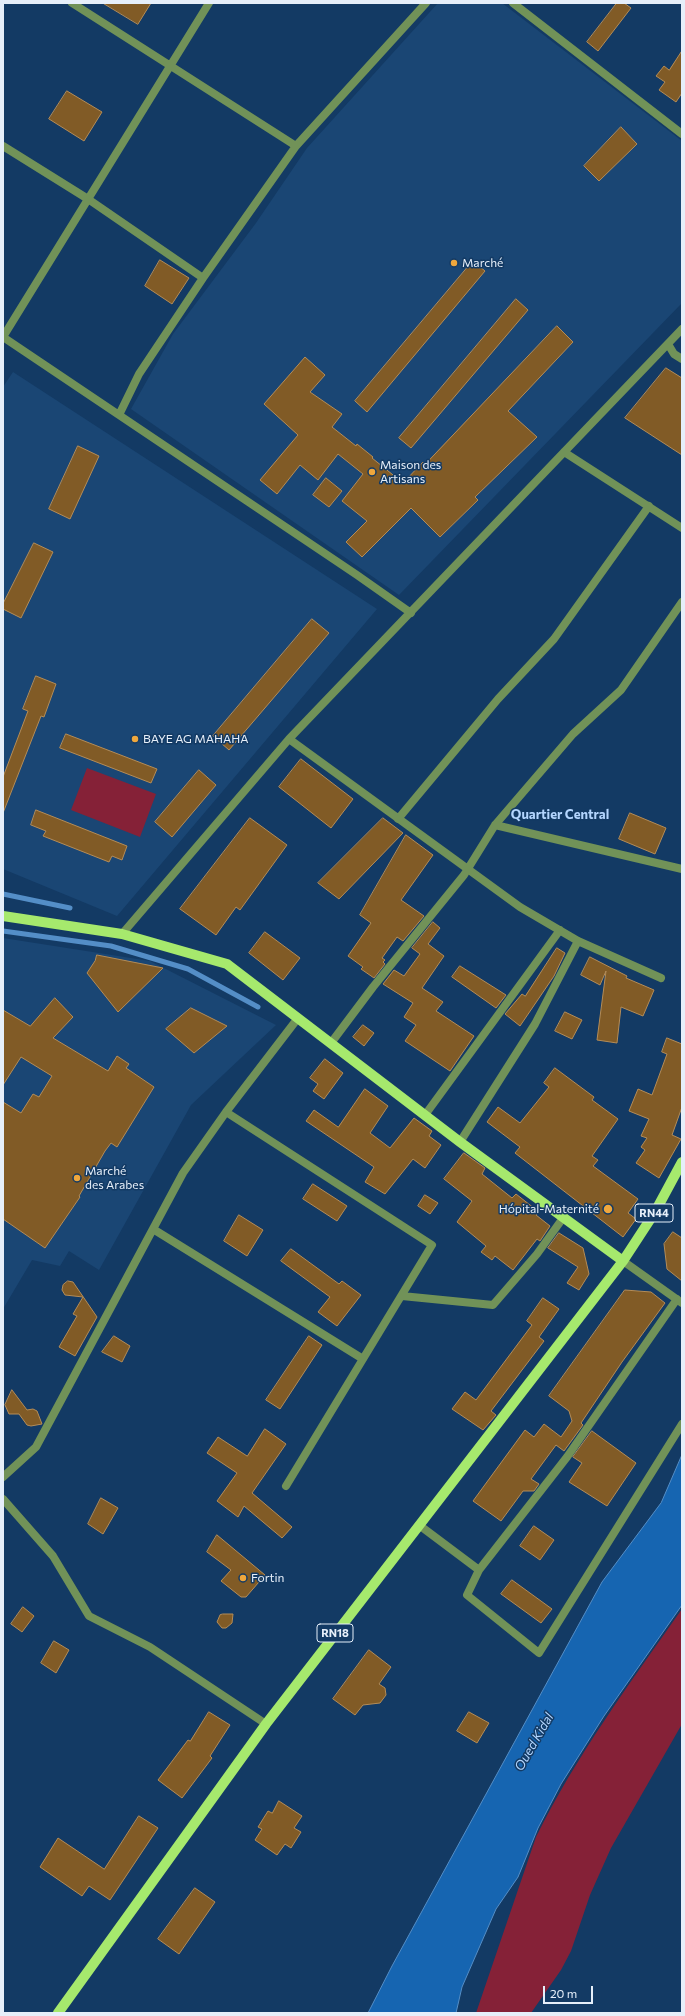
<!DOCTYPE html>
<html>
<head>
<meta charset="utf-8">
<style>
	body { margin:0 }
	#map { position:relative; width:685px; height:2016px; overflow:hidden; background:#133a64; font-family:Commissioner,sans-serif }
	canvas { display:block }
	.frame { position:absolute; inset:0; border:4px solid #e6effa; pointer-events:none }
	.scale { position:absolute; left:543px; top:1986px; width:50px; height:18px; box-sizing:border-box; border:2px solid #e6effa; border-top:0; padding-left:5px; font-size:12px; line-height:14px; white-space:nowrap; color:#e6effa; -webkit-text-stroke:3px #133a64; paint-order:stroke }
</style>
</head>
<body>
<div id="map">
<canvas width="685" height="2016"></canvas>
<div class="frame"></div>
<div class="scale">20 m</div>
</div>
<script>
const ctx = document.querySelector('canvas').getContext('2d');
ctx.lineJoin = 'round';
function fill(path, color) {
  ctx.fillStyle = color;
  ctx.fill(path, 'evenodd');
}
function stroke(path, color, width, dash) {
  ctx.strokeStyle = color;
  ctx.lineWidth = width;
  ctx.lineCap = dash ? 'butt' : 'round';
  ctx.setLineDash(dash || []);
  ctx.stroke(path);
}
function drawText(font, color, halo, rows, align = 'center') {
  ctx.font = font + ' Commissioner,sans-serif';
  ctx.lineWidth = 3;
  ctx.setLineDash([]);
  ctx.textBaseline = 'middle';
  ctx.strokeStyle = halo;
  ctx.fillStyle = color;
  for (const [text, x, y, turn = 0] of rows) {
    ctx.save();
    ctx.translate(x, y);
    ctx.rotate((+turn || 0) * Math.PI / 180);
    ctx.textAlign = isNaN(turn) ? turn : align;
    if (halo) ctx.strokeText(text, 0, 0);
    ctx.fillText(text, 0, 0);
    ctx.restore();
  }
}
const built = new Path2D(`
	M438,3H502L682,141V303L399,595L131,409L173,334L256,223L307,148Z
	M13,372L377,609L117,916L3,869V387Z
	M3,938L150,961L276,1025L191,1105L99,1270L69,1251L60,1266L32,1260L3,1309Z`);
const green = new Path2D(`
	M87,768L156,794L140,837L71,810Z
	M682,1609V1724L611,1848L590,1895L571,1951L561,1970L531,2013H476L536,1837C576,1756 630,1683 682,1609Z`);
const water = new Path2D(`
	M682,1455V1605L604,1716L561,1784L538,1828L518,1877L496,1909L462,1987L456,2013H368L392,1966L602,1582L661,1503Z`);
const stream = new Path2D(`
	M3,894L70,908
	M3,931L111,946L188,969L258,1007`);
const building = new Path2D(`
	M103,3H151L138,24Z
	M617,3H624L631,8L598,51L587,42Z
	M682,51V93L676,102L659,90L665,82L656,76L664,66L669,70Z
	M67,91L102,112L84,141L49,119Z
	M621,127L637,144L599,181L584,166Z
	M160,260L189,278L172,304L145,286Z
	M473,261L485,271L367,412L355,401Z
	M516,299L528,310L411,448L399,438Z
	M557,326L573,342L508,411L537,437L475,497L478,500L440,537L411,508L362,557L346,542L367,521L342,501L363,474L338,454L318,480L300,465L277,494L260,480L298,435L264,404L305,357L325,375L310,392L342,414L332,427L356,446L357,444L373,457L372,458L403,483L423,462L425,464Z
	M666,368L682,378V455L625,418Z
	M78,446L99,456L70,519L49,509Z
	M326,478L342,491L329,507L313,495Z
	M34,543L53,552L21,618L3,609V604Z
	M312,619L329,633L229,750L213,736Z
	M36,676L56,684L44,717L41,716L3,813V777L28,711L23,709Z
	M66,734L157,769L151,783L60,748Z
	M301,759L353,799L331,828L279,787Z
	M199,770L216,785L172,837L155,822Z
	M36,810L127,846L122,860L112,856L109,862L43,836L46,831L31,825Z
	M630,813L666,828L655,854L619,839Z
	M250,818L287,845L240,910L236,907L216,935L180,909Z
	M383,818L403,833L339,899L318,883Z
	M406,835L433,855L401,900L424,916L403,941L397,937L382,958L385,960L383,962L385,964L374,978L361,969L363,967L348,956L371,923L360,915Z
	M433,922L440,928L428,944L444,956L422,988L443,1002L436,1011L474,1036L450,1071L405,1041L416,1025L404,1017L413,1003L383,984L394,970L404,976L420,954L412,948Z
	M265,932L300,958L283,980L249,953Z
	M557,948L565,953L554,976L520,1026L505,1014L522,994L525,996Z
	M97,955L163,968L118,1012L87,973L95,961Z
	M590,957L627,976L626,978L654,990L643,1016L621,1007L617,1043L597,1040L606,971L600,985L581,975Z
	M460,966L506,995L496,1008L452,977Z
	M55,998L73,1017L53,1038L108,1071L117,1056L129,1064L126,1068L154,1087L117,1147L111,1143L105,1151L79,1196L80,1197L45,1248L3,1219V1102L21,1113L33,1094L39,1097L52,1076L21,1057L3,1085V1010L30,1026Z
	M191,1008L227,1026L194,1053L166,1029Z
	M565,1012L582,1020L572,1039L555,1031Z
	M363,1025L374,1033L364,1046L353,1037Z
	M667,1038L682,1044V1107L672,1135L681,1139L659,1178L636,1163L645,1150L641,1147L647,1138L641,1136L649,1119L629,1111L638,1089L652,1095L667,1054L662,1052Z
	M325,1059L343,1073L324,1099L313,1091L318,1084L310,1078Z
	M555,1068L594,1097L592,1100L618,1119L592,1156L598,1160L593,1166L638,1199L628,1213L636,1219L623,1237L515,1153L520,1147L487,1122L498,1107L520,1123L549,1087L544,1083Z
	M365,1089L388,1106L370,1133L390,1148L414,1118L432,1131L429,1136L441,1145L425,1168L413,1159L385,1194L365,1182L374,1167L306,1121L314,1110L338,1127Z
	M464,1153L485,1168L482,1174L512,1198L516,1194L539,1212L536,1215L550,1226L540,1241L537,1239L513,1270L495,1256L492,1260L481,1252L486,1246L457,1222L472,1201L444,1179Z
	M313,1184L347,1206L337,1221L303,1199Z
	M425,1195L438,1203L430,1214L418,1206Z
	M239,1215L263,1230L247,1256L224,1241Z
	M673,1232L682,1238V1281L667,1269L664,1244Z
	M559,1233L583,1248L589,1274L579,1290L567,1283L578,1267L548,1248Z
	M291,1249L339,1284L342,1281L361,1295L337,1326L318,1312L330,1297L281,1261Z
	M68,1281L73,1282L97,1317L75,1356L59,1347L77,1316L73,1314L83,1297L65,1295L62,1290L63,1285Z
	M625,1290L651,1292L665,1303L622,1362L581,1423L583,1425L564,1451L556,1445L531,1479L539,1484L534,1491H523L501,1521L473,1501L525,1430L534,1437L544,1424L561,1437L572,1421L569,1411L549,1396Z
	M543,1298L559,1309L539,1337L544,1341L491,1411L496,1415L483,1430L452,1409L465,1392L476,1400L532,1325L527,1321Z
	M114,1336L130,1346L122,1362L102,1352Z
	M309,1336L322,1345L280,1409L266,1400Z
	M12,1390L27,1410L33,1409L37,1411L42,1424L31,1426L27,1425L19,1414H9L5,1405Z
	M265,1429L286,1444L252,1493L292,1527L282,1538L244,1506L238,1517L217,1501L237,1473L207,1453L218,1437L247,1456Z
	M592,1431L636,1463L607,1506L569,1482L582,1463L573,1457Z
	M101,1498L118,1508L103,1534L88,1524Z
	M534,1526L554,1540L540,1560L520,1546Z
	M217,1535L265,1575L246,1597H241L221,1581L231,1570L207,1552Z
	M512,1580L552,1609L541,1623L501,1594Z
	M23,1607L34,1616L22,1632L11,1624Z
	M223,1614H233L232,1623L226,1628H222L217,1622L220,1615Z
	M54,1641L69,1650L56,1673L41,1663Z
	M369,1650L391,1667L379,1684L385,1688L386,1695L380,1703L363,1705L355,1715L333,1699Z
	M209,1712L230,1725L210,1756L212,1758L182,1798L158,1780L188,1740L190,1741Z
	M469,1712L489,1723L477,1743L457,1731Z
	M279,1801L302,1816L294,1828L301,1832L291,1848L285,1844L277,1855L255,1840L262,1829L258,1827L268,1811L272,1813Z
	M139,1816L158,1828L110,1900L89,1886L82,1896L40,1867L58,1838L104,1869Z
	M195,1888L215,1902L179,1954L158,1939Z`);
const minor = new Path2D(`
	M72,3L296,146
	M209,3L3,337L357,575L411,613
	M513,3L682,134
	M3,146L88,199L203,278
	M668,344L674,354L682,359
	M119,415L139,374L203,278L296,146L426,3
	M564,452L682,528
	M289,739L520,907L578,941L661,978
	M398,819L498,699L554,639L649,506
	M495,825L682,869
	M122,934L289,739L682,329
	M331,1043L373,987L464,875L495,825L573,734L621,690L682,602
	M226,1112L432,1245L286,1486
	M425,1115L560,930
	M460,1142L535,1024L578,941
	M153,1229L363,1359
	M623,1261L682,1303
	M402,1296L493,1305L537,1254L563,1218
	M3,1477L36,1447L183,1173L226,1112L298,1018
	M3,1499L53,1556L89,1616L150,1647L266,1724
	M419,1525L479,1570L567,1457L677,1299
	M479,1570L467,1595L539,1653L682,1424`);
const primary = new Path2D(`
	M3,916L122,934L227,964L460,1142L623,1261
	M58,2013L266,1724L623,1261L655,1212L682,1162`);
const markers = [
	[454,263,4,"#efa73d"],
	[372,472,4,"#efa73d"],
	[135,739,4,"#efa73d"],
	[77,1178,4,"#efa73d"],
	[608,1209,5,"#efa73d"],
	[243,1578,4,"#efa73d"]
];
const shields = [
	[654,1213,38],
	[335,1633,36]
];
const shieldNames = [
	["RN44",654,1213],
	["RN18",335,1633]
];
const poiNames = [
	["Marché",462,263],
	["Maison des",380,465],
	["Artisans",380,479],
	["BAYE AG MAHAHA",143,739],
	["Marché",85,1171],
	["des Arabes",85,1185],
	["Hópital-Maternité",599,1209,"right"],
	["Fortin",251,1578]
];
const neighbourhoodNames = [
	["Quartier Central",560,815]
];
const waterNames = [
	["Oued Kidal",534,1742,-60]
];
fill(built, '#1a4674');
fill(green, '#852137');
fill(water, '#1665b1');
stroke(water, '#548ec7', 1);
stroke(stream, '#548ec7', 5);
fill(building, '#815b26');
stroke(building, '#b48c57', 1);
stroke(minor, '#719258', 8);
stroke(primary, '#a6e96d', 10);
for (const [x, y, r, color] of markers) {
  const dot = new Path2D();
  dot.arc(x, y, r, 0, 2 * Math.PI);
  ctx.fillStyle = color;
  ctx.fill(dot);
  stroke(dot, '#133a64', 1.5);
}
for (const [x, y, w] of shields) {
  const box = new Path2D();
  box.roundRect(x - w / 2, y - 9, w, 18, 3);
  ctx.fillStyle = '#133a64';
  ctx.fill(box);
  stroke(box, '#e6effa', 1);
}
drawText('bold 11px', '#e6effa', null, shieldNames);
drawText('12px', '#e6effa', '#133a64', poiNames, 'left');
drawText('bold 13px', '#b3d5fe', '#133a64', neighbourhoodNames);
drawText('italic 13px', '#b2d5fe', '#133a64', waterNames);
</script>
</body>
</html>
